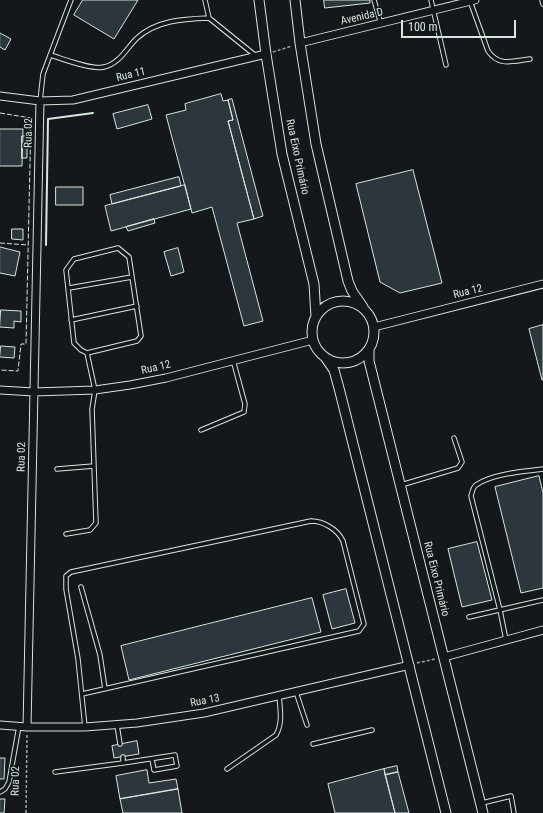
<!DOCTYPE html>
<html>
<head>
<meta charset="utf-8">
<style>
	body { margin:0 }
	#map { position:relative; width:543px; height:813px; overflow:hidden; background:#14181c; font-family:"Roboto Condensed",sans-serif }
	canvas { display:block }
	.scale { position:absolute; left:401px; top:20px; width:115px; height:18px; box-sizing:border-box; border:2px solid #d8e6dc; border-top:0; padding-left:5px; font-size:12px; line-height:14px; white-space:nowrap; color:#d8e6dc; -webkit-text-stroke:3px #14181c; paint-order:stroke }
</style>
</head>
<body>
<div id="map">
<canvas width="543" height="813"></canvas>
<div class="scale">100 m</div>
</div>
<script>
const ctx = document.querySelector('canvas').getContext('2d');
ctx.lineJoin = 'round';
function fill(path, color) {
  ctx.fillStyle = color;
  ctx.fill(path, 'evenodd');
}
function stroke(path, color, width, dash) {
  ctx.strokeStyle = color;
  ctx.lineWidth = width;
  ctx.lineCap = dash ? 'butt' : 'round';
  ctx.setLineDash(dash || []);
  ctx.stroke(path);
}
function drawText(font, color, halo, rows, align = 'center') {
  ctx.font = font + ' "Roboto Condensed",sans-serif';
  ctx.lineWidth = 3;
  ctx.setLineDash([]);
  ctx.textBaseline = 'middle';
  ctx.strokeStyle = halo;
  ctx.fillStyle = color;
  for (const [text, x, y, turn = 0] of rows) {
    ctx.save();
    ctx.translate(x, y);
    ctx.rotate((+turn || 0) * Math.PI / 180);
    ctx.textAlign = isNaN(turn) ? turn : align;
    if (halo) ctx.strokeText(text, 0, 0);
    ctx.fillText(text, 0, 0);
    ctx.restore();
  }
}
const building = new Path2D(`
	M83,0H138L114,39L74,15Z
	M324,0H370V3L325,8Z
	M0,33L11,39L5,50L0,47Z
	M221,94L223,101L228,100L233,120L228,121L254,219L237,223L263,321L244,326L212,207L192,213L166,115L186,110L185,104Z
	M232,99L263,216L254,219L228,121L233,120L228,100Z
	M148,105L152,119L117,129L113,114Z
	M0,129H23L22,166H0Z
	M22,136H27V158H22Z
	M413,170L442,283L400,293L380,282L356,184Z
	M179,177L181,186L112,204L110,195Z
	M185,185L191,209L111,231L105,206Z
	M56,187H83V205H56Z
	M154,219L155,223L128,231L126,227Z
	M12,229H23V240L12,239Z
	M0,247L20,252L15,276L0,273Z
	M178,248L184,272L171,276L164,252Z
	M1,310L21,311V322L14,321V328L0,327Z
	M543,325V380H542L529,329Z
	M1,346L15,347L14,358L0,357Z
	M539,476L543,493V588L521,593L495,487Z
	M477,542L492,600L462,607L448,549Z
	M346,589L355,623L332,629L323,595Z
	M312,598L321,632L129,680L121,646Z
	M137,741L139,754L114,758L112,746Z
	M0,758H5L4,779H0Z
	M397,766L398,772L385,775L384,769Z
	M384,769L395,813H335L328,784Z
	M147,770L149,783L176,779L178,789L120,799L116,776Z
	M398,772L409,813H395L385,775Z
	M178,789L182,813H123L120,799Z
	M0,799H5L4,813H0Z`);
const path = new Path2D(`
	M273,52L292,46
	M417,663L435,659
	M26,813L27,735`);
const service = new Path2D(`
	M205,0L209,18L256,56
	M374,0L381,24
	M431,0L446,65
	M542,0L543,4
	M470,1L488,51C499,67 513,61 530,59
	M50,55C64,59 91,70 104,67C119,64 127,48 136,39C156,20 184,19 209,18
	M40,101L43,74L71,0
	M118,248L129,257L141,336L137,341L87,353L81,350L74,343L66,270L74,259Z
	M69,288L132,277
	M71,320L137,306
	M201,430L244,412L245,404L233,360
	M57,469L94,466
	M401,485L458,468L462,462L454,438
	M66,534L90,530L96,523L92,409L95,390L87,353
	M81,587L100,655L105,689
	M469,617L543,600
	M506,640L500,610L471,496C472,492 473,487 476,485C491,474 525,471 543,469
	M296,692L307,725
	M82,694L359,631L364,624L343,541C338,530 324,521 311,521L71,572L66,576V589L78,659L85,727
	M117,725L120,744
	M313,744L372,730
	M123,763L175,755L177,766L154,770L152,759
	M227,769L276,735C283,723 280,709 279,695
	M55,772L123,763V757
	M0,792L5,789L9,782L19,726
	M482,803L511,796L514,813`);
const minor = new Path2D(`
	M300,43L475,0
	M0,96L40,101L73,100L266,54
	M374,327L543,284
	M0,390L34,392L95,390L130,385L166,378L313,340
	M444,657L543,630
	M0,725L27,727H85L137,723L204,713L410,665
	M27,727L40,101`);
const tertiary = new Path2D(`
	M259,0L266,54L282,154L314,284L316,317
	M295,0L300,43L316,144L348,281L352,291L363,307
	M312 332a31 31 0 1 1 62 0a31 31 0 1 1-62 0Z
	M369,350V361L483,813
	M325,357L334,370L340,392L446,813`);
const fence = new Path2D(`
	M0,113L31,118L26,344H21L18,371L0,370
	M0,243L28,245`);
const wall = new Path2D(`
	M46,245L48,119L93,113`);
const streetNames = [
	["Avenida D",362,17,-13],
	["Rua 11",131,75,-14],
	["Rua 02",29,133,-89],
	["Rua Eixo Primário",297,157,78],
	["Rua 12",468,292,-14],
	["Rua 12",156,368,-13],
	["Rua 02",22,457,-89],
	["Rua Eixo Primário",436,579,76],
	["Rua 13",205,701,-11],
	["Rua 02",16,781,-89]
];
fill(building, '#2c363c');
stroke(building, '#d8e6dc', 1);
stroke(service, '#d8e6dc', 5.5);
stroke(minor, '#d8e6dc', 9);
stroke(tertiary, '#d8e6dc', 11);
stroke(path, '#9da8a2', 1.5, [3, 2]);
stroke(service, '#14181c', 3.5);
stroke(minor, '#14181c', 7);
stroke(tertiary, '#14181c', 9);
stroke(fence, '#d8e6dc', 1, [5, 2]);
stroke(wall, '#d8e6dc', 2);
drawText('11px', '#d8e6dc', '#14181c', streetNames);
</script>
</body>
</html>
